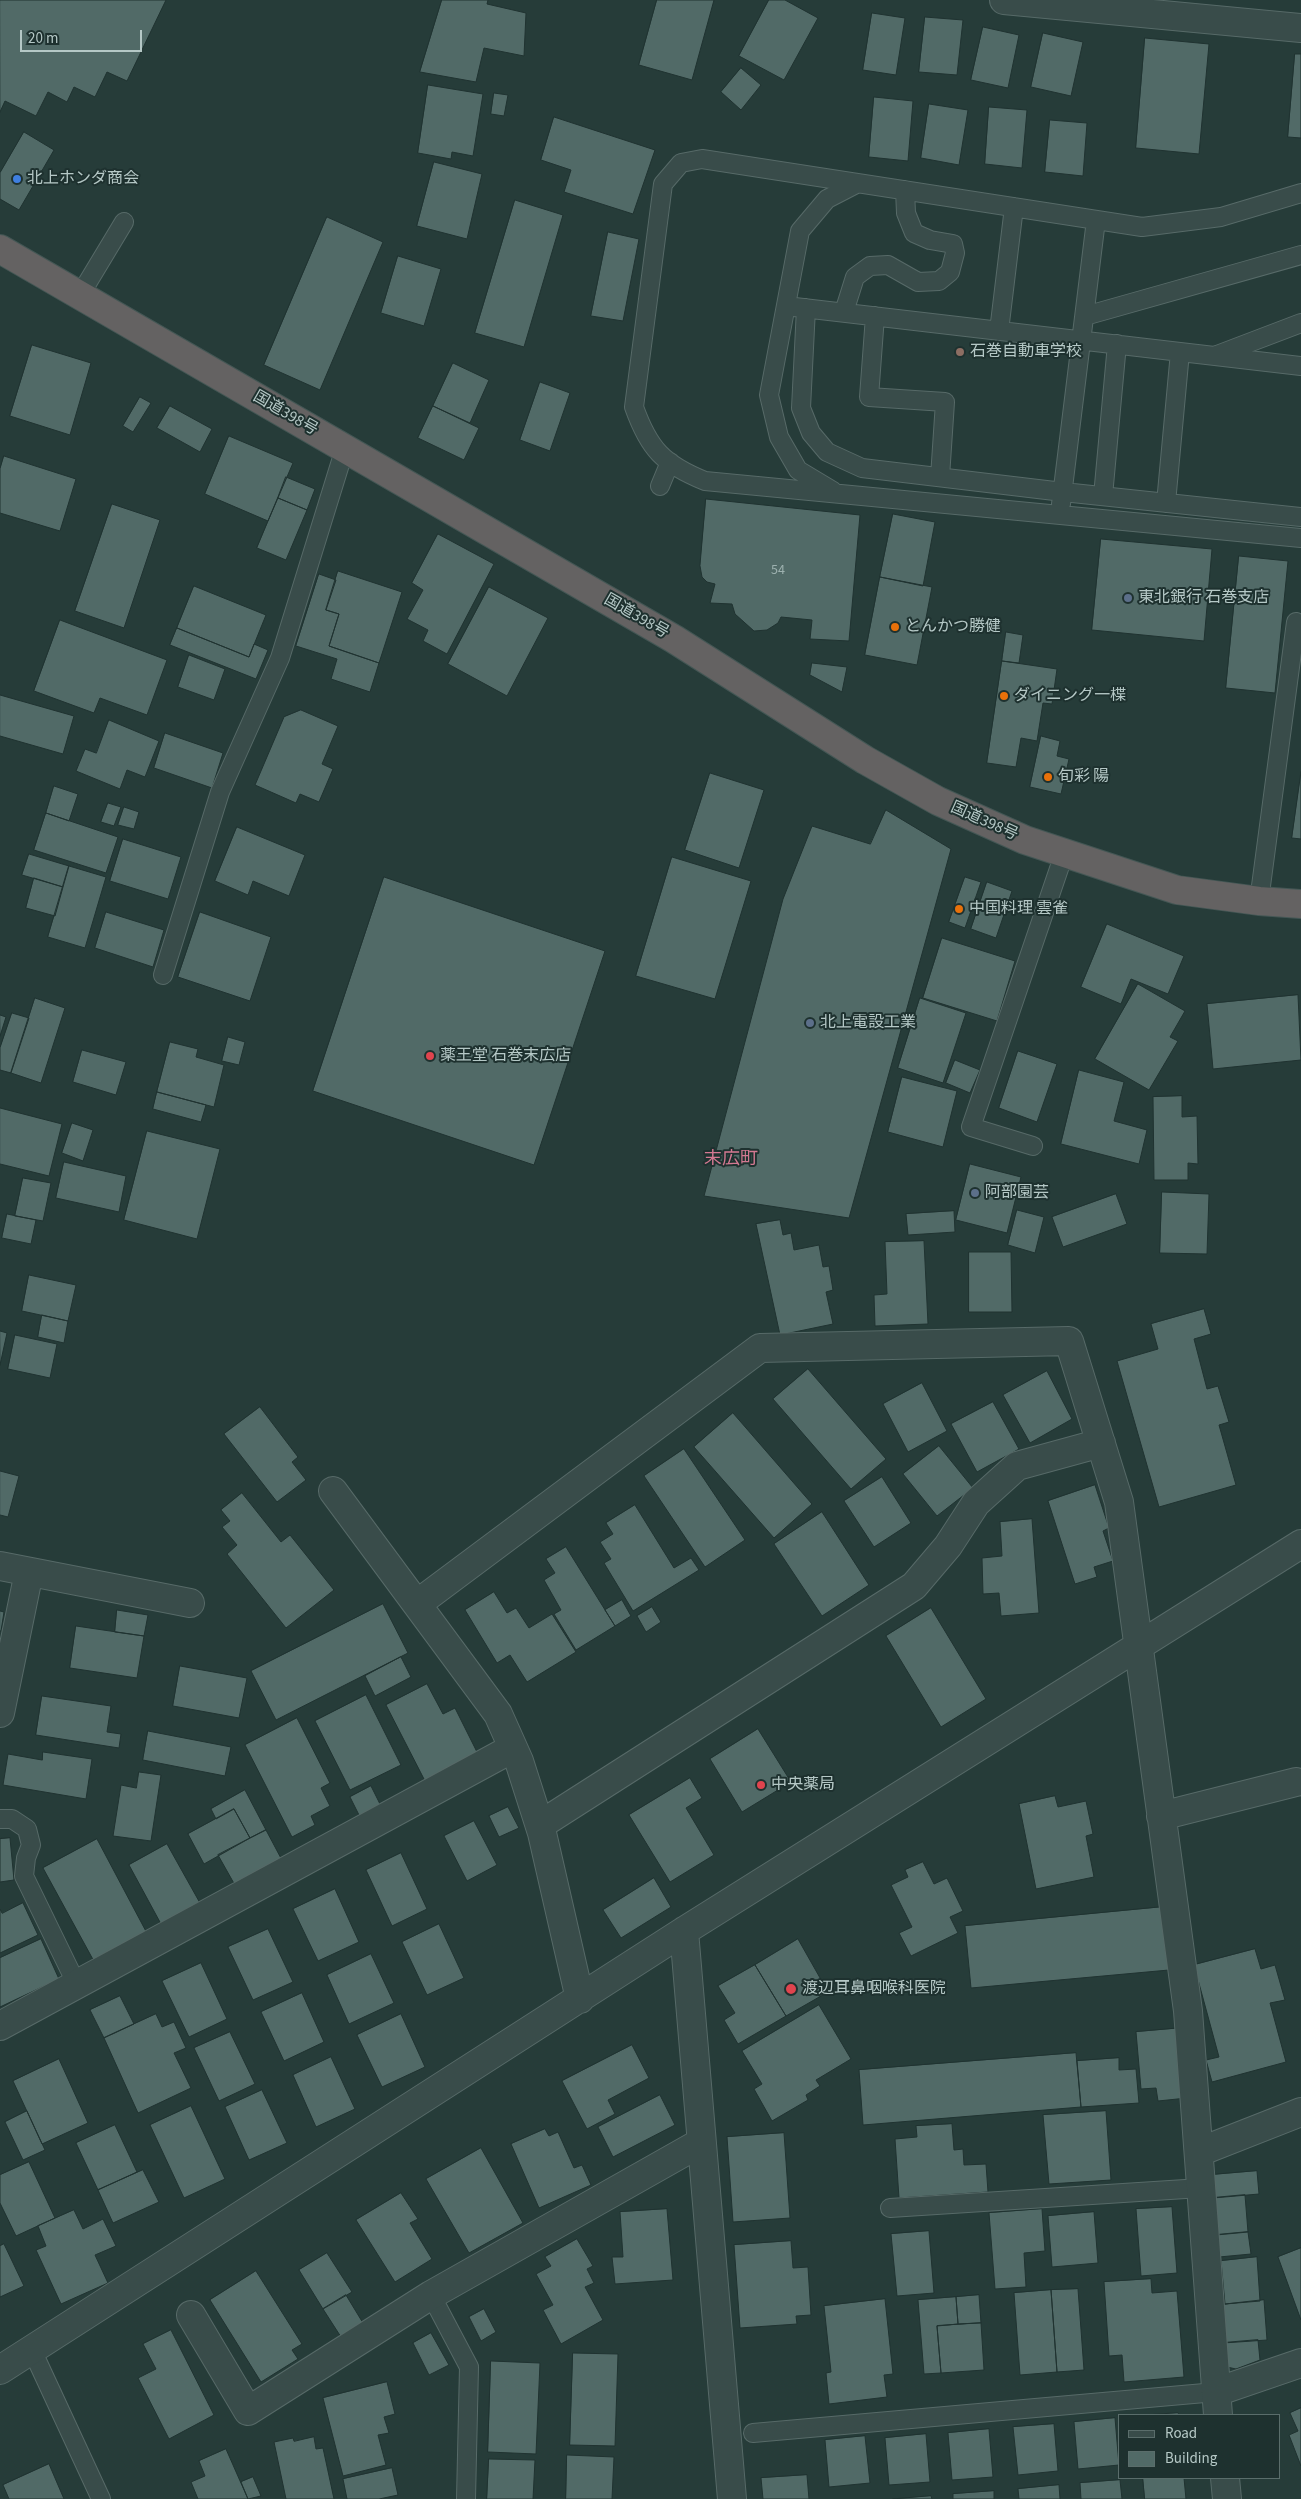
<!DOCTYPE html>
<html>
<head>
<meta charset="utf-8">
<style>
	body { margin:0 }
	#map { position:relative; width:1301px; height:2499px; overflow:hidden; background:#263c39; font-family:"Source Sans 3",sans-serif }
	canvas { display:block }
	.legend { position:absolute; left:1118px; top:2414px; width:162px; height:65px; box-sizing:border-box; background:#1e312f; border:1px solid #5a6d6b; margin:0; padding:6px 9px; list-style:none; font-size:15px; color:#b5c8c6 }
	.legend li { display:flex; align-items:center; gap:10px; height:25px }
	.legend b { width:25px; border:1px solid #5a6d6b }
	.scale { position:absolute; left:20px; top:30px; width:122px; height:22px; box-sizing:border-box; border:2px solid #b5c8c6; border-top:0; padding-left:6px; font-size:15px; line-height:18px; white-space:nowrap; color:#b5c8c6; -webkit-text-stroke:4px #1e312f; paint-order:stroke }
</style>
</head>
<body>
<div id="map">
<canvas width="1301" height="2499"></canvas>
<ul class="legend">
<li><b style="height:6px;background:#394c4a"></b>Road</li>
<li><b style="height:14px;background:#516a67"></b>Building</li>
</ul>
<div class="scale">20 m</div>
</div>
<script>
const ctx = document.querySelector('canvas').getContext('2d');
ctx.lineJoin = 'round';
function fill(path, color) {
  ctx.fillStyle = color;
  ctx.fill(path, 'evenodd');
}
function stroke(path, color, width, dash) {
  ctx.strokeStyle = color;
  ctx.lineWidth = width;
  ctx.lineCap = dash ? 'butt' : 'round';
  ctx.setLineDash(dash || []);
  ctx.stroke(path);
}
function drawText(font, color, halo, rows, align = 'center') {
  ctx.font = font + ' "Source Sans 3","Noto Sans JP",sans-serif';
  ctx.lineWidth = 4;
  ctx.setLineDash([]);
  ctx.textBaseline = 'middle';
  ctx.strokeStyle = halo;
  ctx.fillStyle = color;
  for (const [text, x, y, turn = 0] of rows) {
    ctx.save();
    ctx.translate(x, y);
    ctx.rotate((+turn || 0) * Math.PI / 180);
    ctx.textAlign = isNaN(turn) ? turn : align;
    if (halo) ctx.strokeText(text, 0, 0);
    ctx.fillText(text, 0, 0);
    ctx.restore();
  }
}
const building = new Path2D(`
	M0,0H166L127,81L107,72L95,97L74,87L67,102L48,92L36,116L5,101L0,112Z
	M442,0H488L487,4L526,13L524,56L484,48L476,82L420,72Z
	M657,0H714L692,80L639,65Z
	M769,0H785L818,18L784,80L739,56Z
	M872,13L905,18L896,75L863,70Z
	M925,17L963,20L957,75L919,72Z
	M983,27L1019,35L1008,88L971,80Z
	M1043,33L1083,42L1071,96L1031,87Z
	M1145,38L1209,44L1199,154L1136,148Z
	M1295,54H1301V138L1288,137Z
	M741,68L761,85L741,110L721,92Z
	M428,85L483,94L473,156L452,152L451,159L418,153Z
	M494,93L508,95L504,116L491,114Z
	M874,97L913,101L908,161L869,157Z
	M929,104L968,110L959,165L921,158Z
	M989,107L1027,110L1022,168L985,164Z
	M554,117L655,150L633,214L564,192L571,170L541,160Z
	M1050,120L1087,123L1083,176L1045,172Z
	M24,132L54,150L19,210L0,199V173Z
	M434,162L482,174L467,239L417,226Z
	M515,200L563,215L524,347L475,333Z
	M327,217L383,242L320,390L264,365Z
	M608,232L639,239L623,321L591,316Z
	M398,256L441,269L424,326L381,313Z
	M32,345L91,363L70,435L10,416Z
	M453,363L489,380L470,423L433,406Z
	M540,382L570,393L550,451L520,440Z
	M140,397L151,403L133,432L123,426Z
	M170,406L212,429L200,452L157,428Z
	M433,406L479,428L464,460L418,438Z
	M229,436L293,463L268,521L205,494Z
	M4,456L76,479L60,531L0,513V469Z
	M286,477L315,489L307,510L278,498Z
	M278,498L307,510L286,560L257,548Z
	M706,499L860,515L849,641L810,639L812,620L781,617L778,623L767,630L754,631L735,614L732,604L710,603L715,584L707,582L702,577L700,566Z
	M112,504L160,520L124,628L75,611Z
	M893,514L935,522L923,586L880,577Z
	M438,534L494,564L447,654L423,641L428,630L407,619L423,590L412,583Z
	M1101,539L1212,549L1204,641L1092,630Z
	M1239,556L1288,561L1275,693L1226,688Z
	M338,571L402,592L379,663L329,646L339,614L326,610Z
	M319,574L336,580L326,610L339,614L329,646L379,663L370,692L331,679L337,659L296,646Z
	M880,577L932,587L917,665L865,655Z
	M194,586L266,615L249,657L177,628Z
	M489,587L548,618L507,696L448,664Z
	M60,620L167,660L147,715L100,698L94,713L34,691Z
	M177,628L249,657L254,644L268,650L256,679L170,645Z
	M1006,632L1023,635L1019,663L1002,661Z
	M189,655L225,669L214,700L178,687Z
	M1002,661L1057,669L1052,704L1043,703L1037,741L1021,738L1016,767L987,763Z
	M812,663L847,667L842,692L810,675Z
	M0,695L74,716L63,754L0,736Z
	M301,710L338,726L322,764L333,769L319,802L300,794L296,803L255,785L284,717Z
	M109,720L159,741L145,777L127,770L120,789L76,771L85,749L96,753Z
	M165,733L223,753L212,788L154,768Z
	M1041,736L1060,741L1057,756L1069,759L1061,794L1030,787Z
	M1301,772V839L1292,838Z
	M710,773L764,790L739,868L685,850Z
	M54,786L78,794L69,821L46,813Z
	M108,803L121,807L114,826L101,822Z
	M124,807L139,812L134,829L118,825Z
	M886,810L951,849L849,1218L704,1196L783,899L812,826L870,844Z
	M46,813L118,837L106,873L34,850Z
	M237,827L305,855L289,896L253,881L248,895L215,881Z
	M123,839L181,857L168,899L110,881Z
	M29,854L69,866L63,887L22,875Z
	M672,857L751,881L715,999L636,976Z
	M69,866L106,877L85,948L48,937Z
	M384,877L605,951L534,1165L313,1091Z
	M965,877L981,882L965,928L949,922Z
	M34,878L63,887L55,916L26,908Z
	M987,882L1012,891L996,938L971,929Z
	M106,912L164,930L153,967L95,948Z
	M200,912L271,937L250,1001L178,977Z
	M1107,924L1184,956L1168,994L1131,979L1121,1004L1081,987Z
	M942,938L1015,961L997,1021L923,998Z
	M1138,984L1185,1011L1170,1037L1178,1041L1149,1090L1095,1059Z
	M1298,995L1301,1060L1213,1069L1207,1004Z
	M35,998L65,1008L41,1083L11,1073Z
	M920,998L966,1013L943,1083L898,1068Z
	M12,1013L29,1018L11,1073L0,1070V1048Z
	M0,1015L6,1017L0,1036Z
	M228,1037L245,1042L239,1065L222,1061Z
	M170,1042L198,1049L196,1057L224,1065L214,1107L157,1092Z
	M82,1050L126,1062L116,1095L73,1082Z
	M1018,1051L1057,1064L1037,1122L999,1108Z
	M955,1060L980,1070L970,1093L946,1083Z
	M1079,1070L1124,1082L1114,1121L1147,1130L1139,1164L1061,1144Z
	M902,1077L957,1091L943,1147L888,1132Z
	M157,1092L206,1105L201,1122L153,1109Z
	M1182,1096V1117L1197,1116L1198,1164L1188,1163V1180H1154L1153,1097Z
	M0,1108L62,1124L49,1176L0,1164Z
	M72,1123L93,1130L83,1161L62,1153Z
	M147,1131L220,1149L197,1239L124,1220Z
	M64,1162L126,1176L119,1212L56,1198Z
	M970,1164L1021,1177L1007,1233L956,1220Z
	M23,1178L51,1183L43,1221L15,1216Z
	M1162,1192L1209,1194L1207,1254L1160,1253Z
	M1116,1194L1127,1224L1063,1247L1052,1217Z
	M1017,1210L1044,1217L1035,1253L1008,1245Z
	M954,1211L955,1232L908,1235L906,1214Z
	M7,1214L36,1220L31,1244L2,1238Z
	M780,1220L783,1235L791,1233L794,1250L819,1245L823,1267L829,1266L833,1290L826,1292L833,1324L780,1335L756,1224Z
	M924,1241L928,1324L875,1326L874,1295L887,1294L885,1242Z
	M969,1252H1011L1012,1312H969Z
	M29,1275L76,1285L68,1321L22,1311Z
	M1204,1309L1211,1334L1194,1339L1207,1389L1218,1386L1229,1422L1219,1425L1236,1485L1159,1507L1117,1361L1158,1349L1151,1324Z
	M42,1315L68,1321L64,1343L38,1337Z
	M0,1331L7,1333L0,1365Z
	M15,1335L57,1344L50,1378L8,1369Z
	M808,1369L886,1459L851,1489L773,1399Z
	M1047,1371L1072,1419L1030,1443L1003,1395Z
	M922,1383L947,1431L908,1452L883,1404Z
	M993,1402L1019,1449L977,1472L951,1424Z
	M260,1407L298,1457L292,1462L306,1480L277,1502L224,1434Z
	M733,1413L812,1504L774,1538L694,1447Z
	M939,1446L973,1488L937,1516L903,1474Z
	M684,1449L745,1540L705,1567L644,1476Z
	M0,1471L19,1476L8,1517L0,1515Z
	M882,1477L911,1523L874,1547L844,1501Z
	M1095,1485L1109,1528L1103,1531L1113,1561L1094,1567L1097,1577L1075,1584L1048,1501Z
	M242,1493L281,1542L290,1535L334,1590L286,1628L227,1554L237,1545L222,1527L230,1521L221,1510Z
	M635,1505L674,1568L691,1558L699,1570L633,1611L604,1563L611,1559L600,1542L613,1534L606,1523Z
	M822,1512L869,1585L822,1616L774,1544Z
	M1032,1519L1039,1613L1001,1616L999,1593L983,1594L982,1558L1002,1556L1000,1522Z
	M566,1547L615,1626L576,1650L554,1614L561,1610L544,1580L555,1573L546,1559Z
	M494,1592L507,1613L516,1608L529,1628L552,1614L576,1652L527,1682L510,1655L497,1663L465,1610Z
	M622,1600L631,1616L615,1626L605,1610Z
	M383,1604L408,1653L276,1720L251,1671Z
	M652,1607L661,1622L646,1632L637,1616Z
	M931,1608L986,1699L941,1727L886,1636Z
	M117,1610L148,1615L144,1636L115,1632Z
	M0,1611L4,1612L1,1631H0Z
	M76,1626L144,1636L137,1678L70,1668Z
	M401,1657L411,1677L375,1696L365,1676Z
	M180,1666L247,1678L239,1718L173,1706Z
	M427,1684L443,1714L455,1708L478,1754L425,1781L386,1705Z
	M366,1695L401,1765L350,1790L315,1721Z
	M42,1696L111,1706L107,1732L121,1734L119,1748L36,1735Z
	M297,1718L330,1783L321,1788L330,1806L311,1816L315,1825L292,1837L245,1745Z
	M758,1729L791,1782L742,1812L710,1759Z
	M148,1731L231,1747L225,1776L143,1760Z
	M43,1752L92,1759L86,1799L3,1785L8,1754L42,1760Z
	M139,1772L161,1775L151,1841L113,1836L121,1785L136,1788Z
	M690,1778L702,1798L686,1808L714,1855L670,1882L629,1815Z
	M371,1786L383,1810L362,1821L350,1797Z
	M245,1790L266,1830L250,1838L234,1809L216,1819L211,1809Z
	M1055,1796L1058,1807L1086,1801L1093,1834L1086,1836L1094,1877L1036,1889L1019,1804Z
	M508,1807L519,1828L499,1837L489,1816Z
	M234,1809L250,1838L204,1864L188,1834Z
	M474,1821L497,1865L467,1881L444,1836Z
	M266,1830L283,1862L236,1887L218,1855Z
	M10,1838L14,1880L0,1882V1839Z
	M97,1839L149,1937L96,1965L43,1868Z
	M167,1844L200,1903L161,1924L129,1865Z
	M401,1853L427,1909L392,1926L366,1870Z
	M923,1862L934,1884L947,1878L963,1911L950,1917L958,1933L911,1956L899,1933L912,1927L891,1885L908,1877L905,1870Z
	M654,1878L671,1907L621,1938L603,1910Z
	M335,1889L359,1942L318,1961L293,1909Z
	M23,1903L38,1935L0,1953V1909L2,1913Z
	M1163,1907L1169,1970L971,1988L965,1926Z
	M439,1924L464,1978L427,1995L402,1942Z
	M268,1929L293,1982L253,2000L228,1947Z
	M41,1939L59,1979L0,2007V1958Z
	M798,1939L828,1992L786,2016L755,1965Z
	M1255,1949L1261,1969L1275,1965L1285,2000L1270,2003L1286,2062L1212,2082L1206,2060L1219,2057L1194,1965Z
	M371,1954L394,2003L349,2024L327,1975Z
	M201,1963L227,2019L189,2037L162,1981Z
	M755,1965L786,2016L738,2044L724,2020L735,2013L718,1986Z
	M302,1993L324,2042L284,2061L261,2012Z
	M120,1996L134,2024L104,2038L90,2010Z
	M819,2005L851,2059L816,2080L820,2086L806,2095L808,2100L772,2121L754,2089L762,2084L742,2051Z
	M156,2014L162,2027L174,2022L186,2048L174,2053L191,2088L138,2113L104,2038Z
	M401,2014L425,2067L382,2087L357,2035Z
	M1182,2028L1187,2098L1158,2101L1156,2088L1141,2089L1136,2032Z
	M230,2032L255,2084L219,2101L194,2048Z
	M632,2045L649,2078L608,2100L615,2114L587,2129L562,2081Z
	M1076,2053L1081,2107L863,2125L859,2070Z
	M331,2057L355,2109L316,2127L293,2075Z
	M1119,2058V2070L1136,2069L1139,2103L1081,2107L1077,2061Z
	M59,2059L88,2123L42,2144L13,2081Z
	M262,2090L287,2143L249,2160L225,2107Z
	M660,2095L675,2125L613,2157L598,2127Z
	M191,2106L225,2179L184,2198L150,2125Z
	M27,2111L45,2150L23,2160L5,2122Z
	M1106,2111L1111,2180L1049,2184L1043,2115Z
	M952,2124L954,2150L963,2149L964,2165L986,2164L988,2192L899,2198L895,2139L917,2137L916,2126Z
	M115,2125L137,2172L98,2190L76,2143Z
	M545,2129L549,2136L558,2132L574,2168L582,2165L591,2185L539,2208L511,2144Z
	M784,2133L790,2218L733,2222L727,2137Z
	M481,2148L523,2223L469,2253L426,2179Z
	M29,2162L55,2218L16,2236L0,2203V2175Z
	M143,2170L159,2202L113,2223L98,2190Z
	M1257,2171L1259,2194L1213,2198L1210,2175Z
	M401,2193L418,2219L410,2223L432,2259L395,2282L356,2220Z
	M1245,2195L1248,2232L1216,2235L1213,2198Z
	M1172,2207L1177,2273L1141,2276L1136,2209Z
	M667,2209L673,2280L615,2284L612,2257H623L620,2212Z
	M1042,2209L1045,2251L1024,2253L1026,2287L995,2289L989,2213Z
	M74,2210L83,2229L103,2219L116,2246L95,2255L108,2283L61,2304L36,2250L46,2246L38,2226Z
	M1094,2212L1098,2263L1052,2267L1048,2216Z
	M929,2231L934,2293L897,2296L891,2234Z
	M1248,2232L1251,2254L1219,2257L1216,2235Z
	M577,2239L593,2266L587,2269L594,2283L585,2287L603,2320L561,2344L543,2310L553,2305L536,2274L551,2266L545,2257Z
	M791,2241L793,2268L808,2267L811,2315L796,2316L797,2324L740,2328L734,2245Z
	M4,2244L24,2286L0,2297V2246Z
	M1301,2248V2320L1278,2257Z
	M327,2253L352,2292L323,2309L299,2270Z
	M1257,2257L1260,2301L1225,2304L1221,2261Z
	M256,2271L302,2344L292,2350L298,2359L261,2382L210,2300Z
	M1151,2279L1152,2293L1177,2291L1184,2377L1124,2382L1122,2355L1109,2356L1104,2282Z
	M1078,2289L1084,2370L1057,2372L1051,2290Z
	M1051,2290L1057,2372L1020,2375L1014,2293Z
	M346,2295L363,2323L341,2337L323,2309Z
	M979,2295L981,2323L958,2324L956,2297Z
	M956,2297L958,2324L937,2326L941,2373L924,2374L918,2300Z
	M885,2299L893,2374L884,2375L887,2397L829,2404L826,2373L831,2372L824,2306Z
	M1264,2300L1267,2340L1223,2343L1220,2305Z
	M484,2309L496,2332L481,2341L469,2317Z
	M981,2323L984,2370L941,2373L937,2326Z
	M171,2330L214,2415L169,2439L138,2378L156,2369L143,2344Z
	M431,2333L449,2365L429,2375L413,2343Z
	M1258,2340L1260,2360L1236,2369L1227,2367L1223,2343Z
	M573,2353L618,2354L615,2446L570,2445Z
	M491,2361L540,2363L536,2454L488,2452Z
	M387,2382L395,2414L384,2417L389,2433L378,2435L386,2465L343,2476L323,2398Z
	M1301,2408V2466L1289,2435L1298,2431L1290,2413Z
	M1178,2413L1179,2415H1147Z
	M1115,2418L1119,2465L1078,2469L1074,2422Z
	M1054,2424L1058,2471L1018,2475L1013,2427Z
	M989,2429L993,2477L952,2480L948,2433Z
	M926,2434L930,2482L889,2485L885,2438Z
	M865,2436L870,2483L829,2487L825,2440Z
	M314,2437L316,2449L323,2448L334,2499H286L274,2442L293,2438L294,2441Z
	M226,2449L248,2499H198L191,2482L205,2476L199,2461Z
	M567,2455L614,2457L612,2499H566Z
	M489,2459L535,2460L533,2499H487Z
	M49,2464L64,2499H9L3,2485Z
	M392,2468L398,2495L379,2499H347L343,2479Z
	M807,2475L809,2499H763L761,2478Z
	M253,2477L261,2496L248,2499L241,2482Z
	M1143,2478H1184L1186,2499H1145Z
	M1120,2480L1122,2499H1081L1080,2483Z
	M1059,2485L1060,2499H1019L1018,2489Z
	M994,2491V2499H953V2494Z
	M931,2496L932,2499H893Z`);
const service = new Path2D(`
	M1301,193L1221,217L1142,227L702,159L681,163L663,184L634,407C649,449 663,464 705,481L1301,538
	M80,295L124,222
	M786,306L1301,366
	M806,308L801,408L811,433L827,452L862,468L1063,492L1301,517
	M844,312L855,277L870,266L888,265L918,282L939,281L950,272L955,253L953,244L930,240L914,233L906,213L905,190
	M875,316L869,397L945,402L940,477
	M1085,316L1301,255
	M999,331L1014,207
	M1217,355L1301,323
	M660,486L670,462
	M833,491L798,470L779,437L769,395L800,231L827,199L858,183
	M1103,496L1117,344
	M1166,503L1180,352
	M1061,504L1096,220
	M1259,901L1296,622
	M163,975L220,792L280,658L345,448
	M1033,1146L971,1127L1064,854
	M0,1819H12L27,1829L31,1845L26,1858L24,1876L77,1985
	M890,2208L1201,2188
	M431,2295L469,2367L466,2499
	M32,2350L101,2499
	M753,2433L1216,2392`);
const minor = new Path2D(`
	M1004,0L1301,28
	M333,1491L498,1714L519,1761L542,1833L580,1999
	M0,1566L190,1603
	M417,1604L760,1348L1069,1341L1119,1502L1188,2011L1218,2415
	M0,1713L29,1572
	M1161,1816L1296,1782
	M540,1825L914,1586L948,1546L976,1503L1017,1466L1101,1443
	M684,1931L732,2499
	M0,2026L513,1748
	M1199,2152L1301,2112
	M191,2315L248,2411L431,2295L700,2143
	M0,2370L684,1931L1301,1544
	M1216,2392L1301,2363
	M1225,2478L1227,2499`);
const trunk = new Path2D(`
	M0,249L674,639L865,760L938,801L1025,840L1177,890L1259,901L1301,904`);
const markers = [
	[17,179,5,"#3f7fe0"],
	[960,352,5,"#8d6e63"],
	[1128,598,5,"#5c6f8a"],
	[895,627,5,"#e8710a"],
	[1004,696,5,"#e8710a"],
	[1048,777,5,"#e8710a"],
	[959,909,5,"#e8710a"],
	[810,1023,5,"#5c6f8a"],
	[430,1056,5,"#e0444e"],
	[975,1193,5,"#5c6f8a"],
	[761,1785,5,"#e0444e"],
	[791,1989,6,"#e0444e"]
];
const numberNames = [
	["54",778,571]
];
const poiNames = [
	["北上ホンダ商会",27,179],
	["石巻自動車学校",970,352],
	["東北銀行 石巻支店",1138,598],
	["とんかつ勝健",905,627],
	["ダイニング一楪",1014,696],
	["旬彩 陽",1058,777],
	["中国料理 雲雀",969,909],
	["北上電設工業",820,1023],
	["薬王堂 石巻末広店",440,1056],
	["阿部園芸",985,1193],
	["中央薬局",771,1785],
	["渡辺耳鼻咽喉科医院",802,1989]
];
const streetNames = [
	["国道398号",285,414,30],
	["国道398号",636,617,30],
	["国道398号",984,822,24]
];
const neighbourhoodNames = [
	["末広町",731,1160]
];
fill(building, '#516a67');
stroke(building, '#203331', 1);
stroke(service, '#576a68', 20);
stroke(minor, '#576a68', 30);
stroke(trunk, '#445755', 30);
stroke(service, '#394c4a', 18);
stroke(minor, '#394c4a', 28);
stroke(trunk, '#646262', 28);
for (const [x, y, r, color] of markers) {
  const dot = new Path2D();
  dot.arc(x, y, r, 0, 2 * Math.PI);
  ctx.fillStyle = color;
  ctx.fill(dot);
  stroke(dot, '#1e312f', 2);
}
drawText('14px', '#9cb0ae', null, numberNames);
drawText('16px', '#b5c8c6', '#1e312f', poiNames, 'left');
drawText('16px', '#b5c8c6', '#1e312f', streetNames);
drawText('18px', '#d37992', '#1e312f', neighbourhoodNames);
</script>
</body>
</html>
